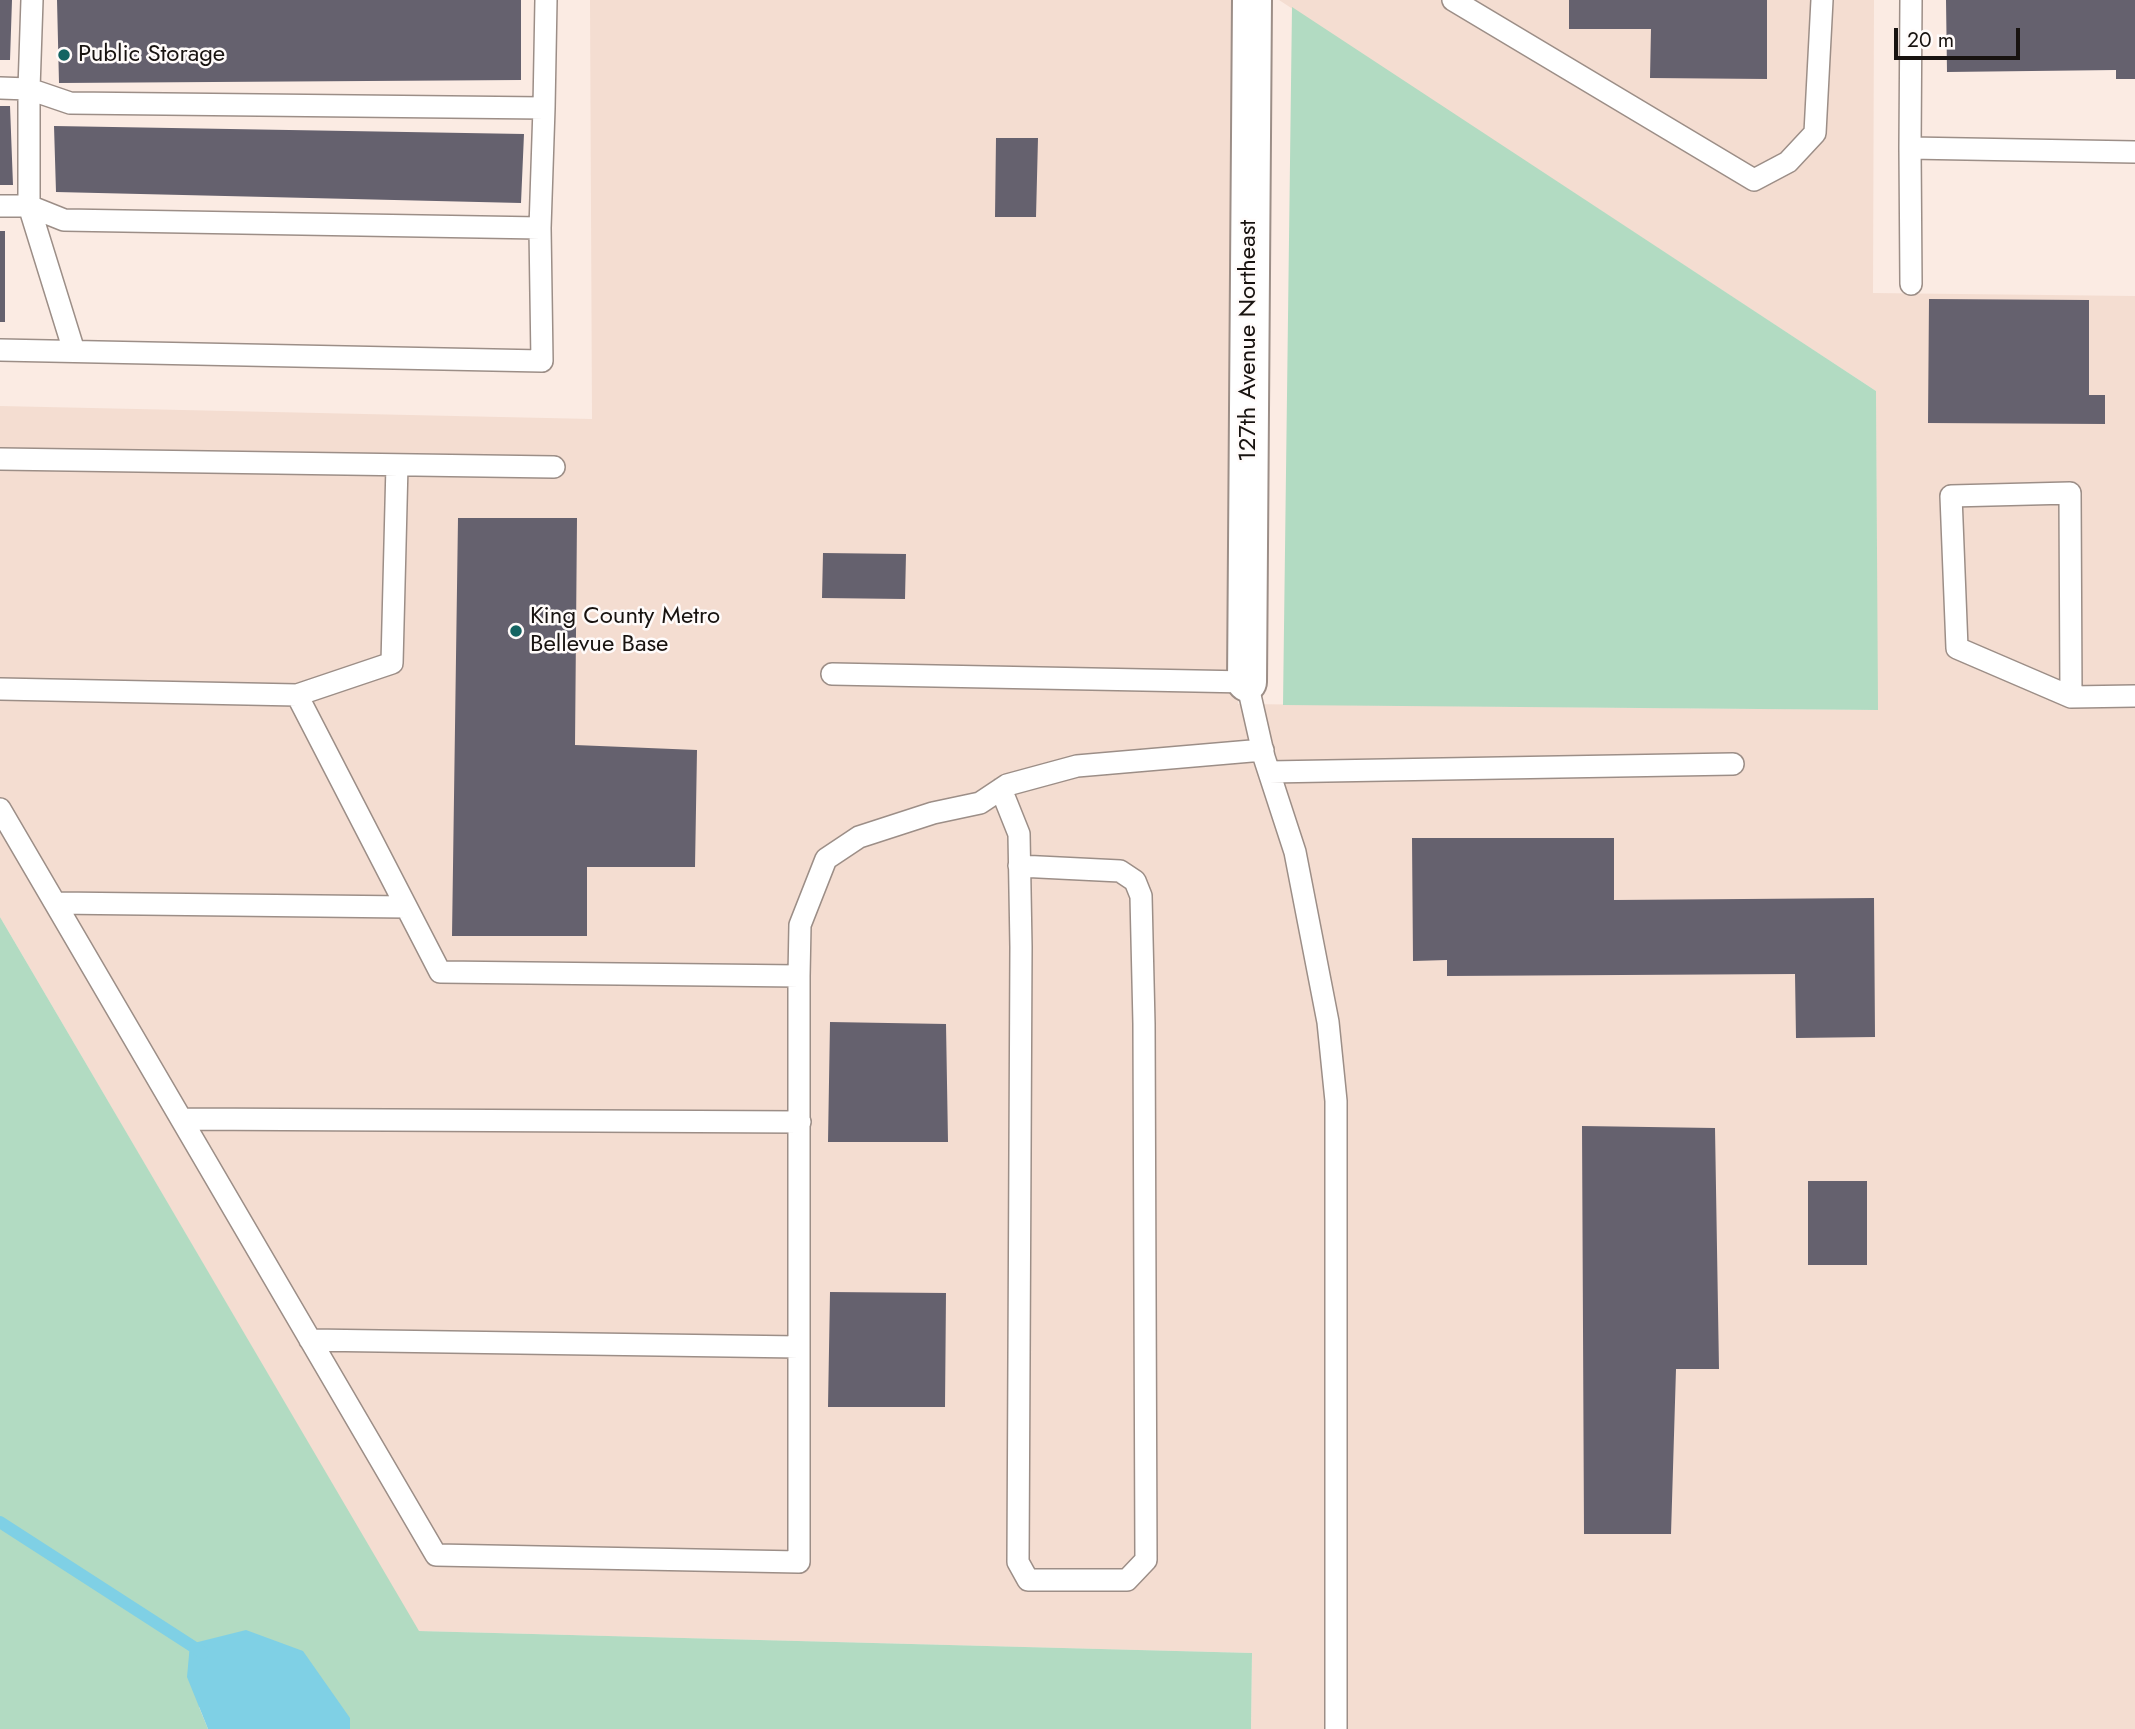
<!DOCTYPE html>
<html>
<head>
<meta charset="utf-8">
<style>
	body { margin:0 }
	#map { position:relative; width:2135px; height:1729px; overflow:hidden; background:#fbebe3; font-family:Jost,sans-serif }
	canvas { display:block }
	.scale { position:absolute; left:1894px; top:28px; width:126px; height:32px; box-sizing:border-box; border:4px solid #181310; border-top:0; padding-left:9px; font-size:21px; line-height:24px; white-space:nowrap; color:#181310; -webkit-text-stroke:5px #fffbfa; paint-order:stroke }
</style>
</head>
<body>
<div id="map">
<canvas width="2135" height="1729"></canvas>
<div class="scale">20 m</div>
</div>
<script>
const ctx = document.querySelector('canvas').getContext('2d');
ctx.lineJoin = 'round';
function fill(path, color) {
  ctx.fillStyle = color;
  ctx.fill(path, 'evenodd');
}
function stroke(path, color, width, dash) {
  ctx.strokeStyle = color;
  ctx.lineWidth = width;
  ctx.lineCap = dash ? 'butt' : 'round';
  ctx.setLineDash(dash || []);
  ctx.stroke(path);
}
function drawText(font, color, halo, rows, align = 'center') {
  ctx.font = font + ' Jost,sans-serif';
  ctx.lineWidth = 5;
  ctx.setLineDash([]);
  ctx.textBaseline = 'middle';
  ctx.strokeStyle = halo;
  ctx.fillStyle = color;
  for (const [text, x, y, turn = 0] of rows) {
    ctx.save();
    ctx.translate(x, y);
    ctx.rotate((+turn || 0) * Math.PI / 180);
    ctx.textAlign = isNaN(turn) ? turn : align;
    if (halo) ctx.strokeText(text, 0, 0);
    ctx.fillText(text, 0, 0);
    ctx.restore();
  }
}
const built = new Path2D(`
	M590,0H1237L1238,704L1877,710L1876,391L1279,0H1874L1873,293L2135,296V1729H1251L1252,1653L418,1631L0,917V406L592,419Z`);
const green = new Path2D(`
	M1292,7L1876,391L1878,710L1283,705Z
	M0,917L419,1631L1252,1653L1251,1729H350V1718L199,1707L208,1729H0Z`);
const water = new Path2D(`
	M246,1630L303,1651L350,1718V1729H208L187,1677L190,1644Z`);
const stream = new Path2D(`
	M0,1522L203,1653`);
const building = new Path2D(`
	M0,0H12L10,60H0Z
	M57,0H521V80L59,83Z
	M1569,0H1767V79L1650,78L1651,29H1569Z
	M1946,0H2135V79H2116V70L1947,72Z
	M0,106H10L13,185H0Z
	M54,126L524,134L521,203L56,192Z
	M996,138H1038L1036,217H995Z
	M0,231H5V322H0Z
	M1929,299L2089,300V395H2105V424L1928,423Z
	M458,518H577L575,745L697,750L695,867H587V936H452Z
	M823,553L906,554L905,599L822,598Z
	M1412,838H1614V900L1874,898L1875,1037L1796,1038L1795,974L1447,976V960L1413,961Z
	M830,1022L946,1024L948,1142H828Z
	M1582,1126L1715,1128L1719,1369H1676L1671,1534H1584Z
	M1808,1181H1867V1265H1808Z
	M830,1292L946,1293L945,1407H828Z`);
const service = new Path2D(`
	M1453,0L1754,180L1788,162L1815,133L1822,0
	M1911,0L1910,148L2135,152
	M0,88L29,89L32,0
	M1910,148L1911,284
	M0,206H29V89L70,103L544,108L546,0
	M29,206L64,220L540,228L544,108
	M29,206L74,351
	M0,350L542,361L540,228
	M0,459L554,467
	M832,674L1247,682L1264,757L1295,852L1328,1022L1336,1101V1729
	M0,689L297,695L392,663L397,465
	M2071,697L2070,493L1951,496L1957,648L2071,697L2135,696
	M1269,772L1733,764
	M1001,789L1019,834L1021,947L1018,1562L1028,1580H1127L1146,1560L1144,1024L1141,896L1135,881L1120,871L1019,866
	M0,809L436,1555L799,1562V976L440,972L297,695
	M56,903L406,907
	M799,976L800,925L826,859L859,837L933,813L980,803L1007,785L1077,766L1263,750
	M182,1119L800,1122
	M310,1340L799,1347`);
const minor = new Path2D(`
	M1247,682L1252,0`);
const markers = [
	[64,55,7,"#146462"],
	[516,631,7,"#146462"]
];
const poiNames = [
	["Public Storage",78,55],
	["King County Metro",530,617],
	["Bellevue Base",530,645]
];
const streetNames = [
	["127th Avenue Northeast",1249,341,-90]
];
fill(built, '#f4ddd1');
fill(green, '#b2dbc2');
fill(water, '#7fd0e5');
stroke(stream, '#7fd0e5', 12);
fill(building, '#65616e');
stroke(service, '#9c8e87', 24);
stroke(minor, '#9c8e87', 42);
stroke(service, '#fff', 21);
stroke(minor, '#fff', 38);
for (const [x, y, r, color] of markers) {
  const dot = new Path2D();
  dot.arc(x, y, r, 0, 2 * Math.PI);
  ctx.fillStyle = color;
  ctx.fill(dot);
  stroke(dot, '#fffbfa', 2.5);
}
drawText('24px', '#181310', '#fffbfa', poiNames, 'left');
drawText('24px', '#181310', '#fffbfa', streetNames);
</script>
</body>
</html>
